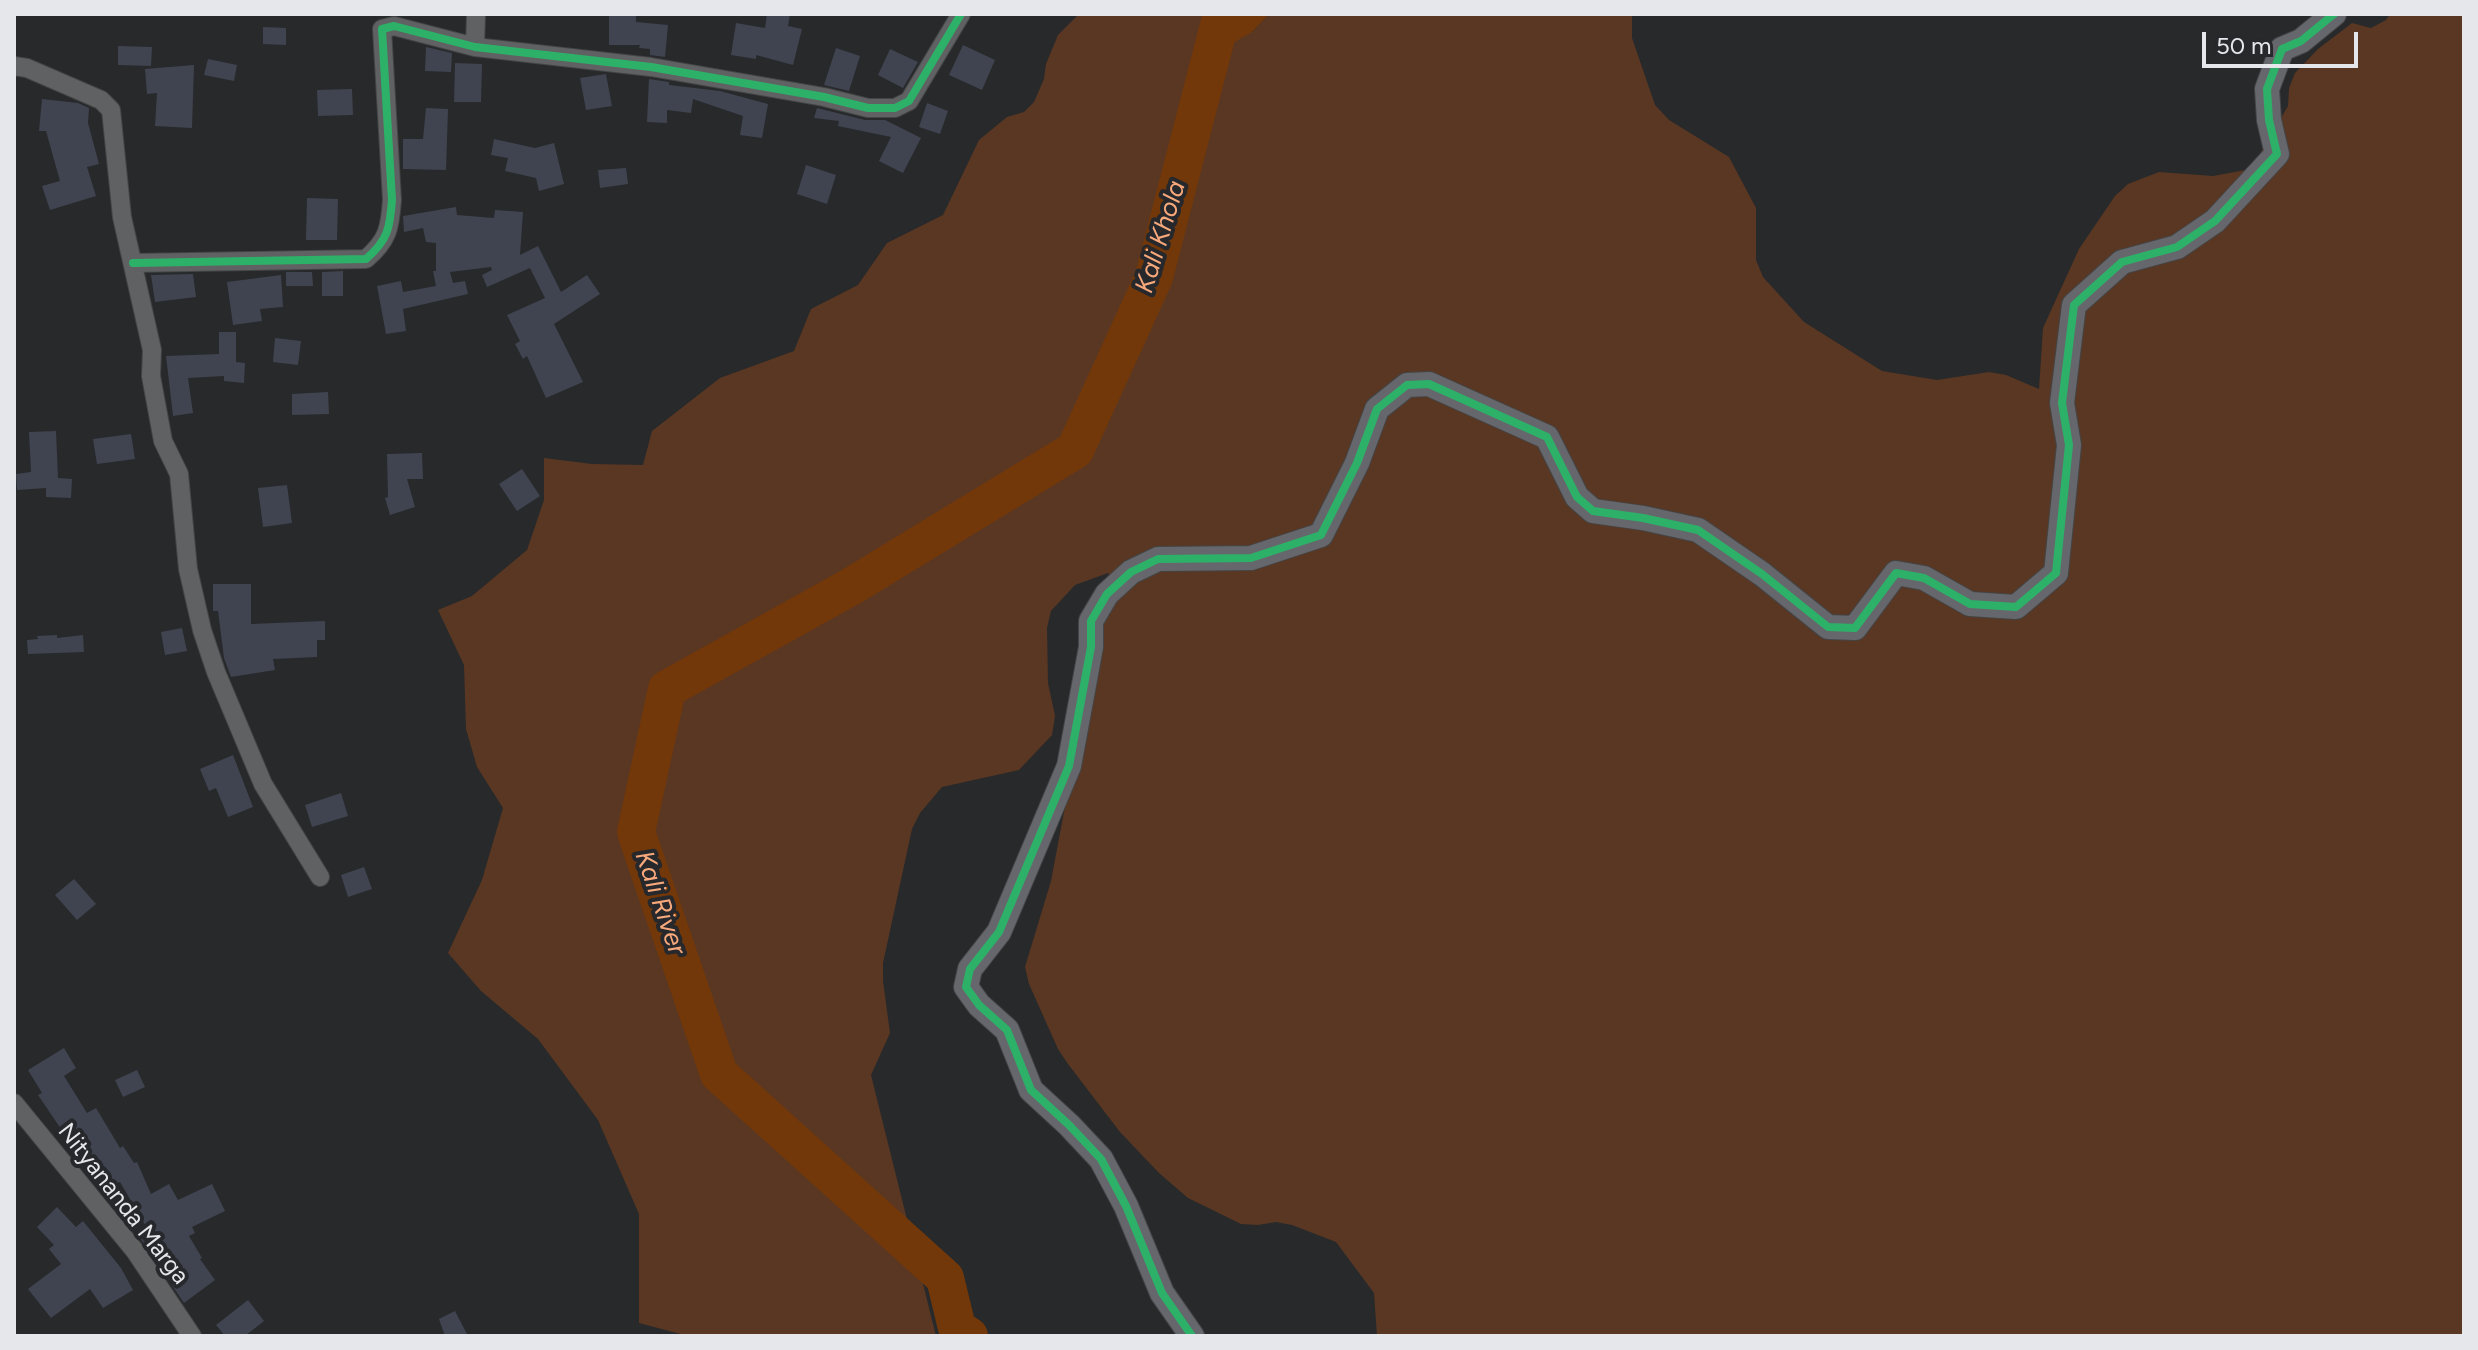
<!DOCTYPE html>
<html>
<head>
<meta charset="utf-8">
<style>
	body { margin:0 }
	#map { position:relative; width:2478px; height:1350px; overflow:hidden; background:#27292b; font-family:Figtree,sans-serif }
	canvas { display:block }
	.frame { position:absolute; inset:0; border:16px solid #e5e7ea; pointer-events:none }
	.scale { position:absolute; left:2202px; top:32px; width:156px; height:36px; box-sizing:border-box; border:4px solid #e5e7ea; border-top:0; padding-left:10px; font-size:24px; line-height:28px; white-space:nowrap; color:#e5e7ea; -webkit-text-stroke:6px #26282c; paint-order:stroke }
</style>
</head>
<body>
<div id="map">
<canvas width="2478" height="1350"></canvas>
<div class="frame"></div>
<div class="scale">50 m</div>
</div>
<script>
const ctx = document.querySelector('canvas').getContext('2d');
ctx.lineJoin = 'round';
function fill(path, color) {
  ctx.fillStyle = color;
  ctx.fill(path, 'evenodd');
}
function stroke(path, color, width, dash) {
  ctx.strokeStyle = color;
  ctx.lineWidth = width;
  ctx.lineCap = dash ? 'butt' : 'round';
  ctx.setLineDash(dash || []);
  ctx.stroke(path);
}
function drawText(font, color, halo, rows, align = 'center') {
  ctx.font = font + ' Figtree,sans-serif';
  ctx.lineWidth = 8;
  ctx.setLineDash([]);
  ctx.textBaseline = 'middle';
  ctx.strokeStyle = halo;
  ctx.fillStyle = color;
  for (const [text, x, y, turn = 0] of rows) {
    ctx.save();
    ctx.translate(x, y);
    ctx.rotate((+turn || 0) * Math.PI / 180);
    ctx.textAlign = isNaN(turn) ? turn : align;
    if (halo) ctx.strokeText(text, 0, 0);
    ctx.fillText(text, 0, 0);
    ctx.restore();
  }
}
const green = new Path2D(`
	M1079,14H1211L1204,32H1252L1269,14H1632V38L1655,105L1669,120L1729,157L1756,208V260L1763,277L1804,322L1882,371L1937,380L1989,372L2006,375L2039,389L2043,328L2079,249L2115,196L2128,184L2159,172L2213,176L2251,169L2288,106L2289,88L2295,73L2318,49L2352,23L2371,28L2386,20L2390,14H2464V1336H1377L1374,1293L1336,1242L1292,1225L1276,1222L1258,1225L1241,1224L1188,1198L1159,1173L1120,1132L1068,1064L1058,1049L1029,984L1025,967L1051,881L1070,780L1087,655L1120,589L1108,573L1075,585L1051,611L1047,628L1048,683L1055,716L1052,735L1019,770L942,787L920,813L912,829L883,963V981L890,1033L871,1075L936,1336H688L639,1323V1214L598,1120L538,1039L481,991L448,953L482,880L503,808L477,767L466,729L464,665L438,610L472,596L527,550L544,500V458L592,464L643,465L652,431L720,378L794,351L811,309L858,285L887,243L943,215L979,140L1007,117L1024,112L1034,102L1044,79L1046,64L1058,35Z`);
const water = new Path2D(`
	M1211,14H1269L1252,32L1231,44L1204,32Z`);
const river = new Path2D(`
	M969,1336L957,1328L945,1278L719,1074L636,832L667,689L852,586L1075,450L1154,277L1222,14`);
const building = new Path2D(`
	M609,14H636V22L668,25L665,57L650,55V49L639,48L640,45H609Z
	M767,14H790L788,26L802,29L793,65L756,55V59L731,55L736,23L765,28Z
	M263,27L286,28V45L263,44Z
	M963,45L995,60L982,90L949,75Z
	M118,46L152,47L151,66L118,65Z
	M426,47L452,53L451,72L425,71Z
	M836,48L860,56L849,91L824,85Z
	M890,49L918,62L903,88L878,75Z
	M208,59L237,65L234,81L204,75Z
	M455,63L482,64L481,102H454Z
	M194,65L192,128L155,126L157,93L147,94L145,69Z
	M606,74L612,106L586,110L580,78Z
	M649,79L669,82V85L720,91L768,104L762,138L740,135L743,116L693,99L691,113L667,110V123L647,122Z
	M352,89L353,115L318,116L317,90Z
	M42,99L78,103L89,108L88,123L99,164L87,167L96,196L50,210L42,186L60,181L46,131H39Z
	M927,103L948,111L940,134L919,127Z
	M426,108L448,109L446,170L403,169V139H423Z
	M817,108L865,120H885L921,138L903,173L879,161L891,137L838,126L839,121L814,118Z
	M494,139L535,148L554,143L564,184L539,191L536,178L505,171L508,158L491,155Z
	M806,165L836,175L827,204L797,194Z
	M626,168L628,184L600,188L598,170Z
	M307,198L338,199L337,240H306Z
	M456,207L457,215L494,218L495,210L523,212L520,255L538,246L561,292L587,275L600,294L554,324L583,382L546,398L527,356L523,359L515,344L520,341L507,315L545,298L530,268L487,287L482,275L492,270L491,267L450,272L453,283L465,281L468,294L403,309L406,331L386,334L377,286L401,281L403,292L436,286L433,271H436V243L426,242L423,228L404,232L403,216Z
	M343,271V296H322V272Z
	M286,272H312L313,286H286Z
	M193,274L196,297L155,302L151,275Z
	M281,275L283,307L260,309L262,321L233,325L227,282Z
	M219,332H236V362L245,363L244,383L224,381V376L188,378L193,413L173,416L166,356L219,354Z
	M275,338L301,341L298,365L273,362Z
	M328,392L329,414L292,415V394Z
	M56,431L58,478L72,479L71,498L46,497V488L17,490L16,474L31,472L29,432Z
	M131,434L135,459L97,464L93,439Z
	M422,453L423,479H407L415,507L390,515L385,498L388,497L387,454Z
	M522,469L540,496L517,511L499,484Z
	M287,485L292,523L263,527L258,488Z
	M213,584H251V624L325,621V640H317V657L273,659L275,670L231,677L224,658L218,611H213Z
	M182,628L187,651L165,655L161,632Z
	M57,635V638L83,635L84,652L28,654L27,640L38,639L37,636Z
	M233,755L253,807L228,817L216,788L209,791L200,769Z
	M341,793L348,816L312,827L305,805Z
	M364,867L372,889L348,897L341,875Z
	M74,879L96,904L77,920L55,895Z
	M64,1048L76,1068L64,1076L87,1113L96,1108L120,1148L123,1146L134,1163L137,1162L151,1194L169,1184L178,1200L212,1184L225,1211L192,1227L195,1233L189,1236L202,1258L200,1259L215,1280L184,1303L138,1235L148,1230L120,1182L101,1190L90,1163L86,1166L38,1095L42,1093L28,1070Z
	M137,1070L145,1087L123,1097L115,1080Z
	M57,1207L76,1227L83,1221L121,1268L133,1290L103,1308L90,1289L51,1318L28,1289L61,1264L49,1249L54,1245L37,1227Z
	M248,1300L264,1321L245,1336H225L216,1325Z
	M455,1311L468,1336H445L439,1319Z`);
const street = new Path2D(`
	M475,47L476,14
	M14,66L27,68L101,100L111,110L122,217L152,350L151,376L163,441L179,474L188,569L202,630L216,672L263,784L320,877
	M133,263L366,259C388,240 390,228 392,200L382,29L394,26L475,47L651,67L824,97L868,108H895L909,101L961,14
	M14,1103L135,1251L192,1336`);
const secondary = new Path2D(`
	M1192,1336L1162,1293L1126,1206L1101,1159L1069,1125L1031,1090L1007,1030L979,1005L966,987L970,969L999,932L1069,766L1091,647V621L1107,594L1131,572L1158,559L1251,558L1321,535L1357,463L1377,409L1407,385L1429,384L1547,437L1577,497L1593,511L1643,518L1698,530L1762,574L1828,627L1855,628L1896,573L1924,578L1970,604L2016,607L2056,573L2069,445L2062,403L2074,305L2122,262L2177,247L2215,221L2277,154L2269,120L2267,89L2282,49L2301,41L2334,14`);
const cycleway = new Path2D(`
	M133,263L366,259C388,240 390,228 392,200L382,29L394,26L475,47L651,67L824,97L868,108H895L909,101L961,14
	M1192,1336L1162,1293L1126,1206L1101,1159L1069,1125L1031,1090L1007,1030L979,1005L966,987L970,969L999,932L1069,766L1091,647V621L1107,594L1131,572L1158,559L1251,558L1321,535L1357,463L1377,409L1407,385L1429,384L1547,437L1577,497L1593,511L1643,518L1698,530L1762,574L1828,627L1855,628L1896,573L1924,578L1970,604L2016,607L2056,573L2069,445L2062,403L2074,305L2122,262L2177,247L2215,221L2277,154L2269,120L2267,89L2282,49L2301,41L2334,14`);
const streetNames = [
	["Nityananda Marga",123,1204,52]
];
const waterNames = [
	["Kali Khola",1161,237,-73],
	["Kali River",660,903,71]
];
fill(green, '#5a3722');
fill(water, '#733809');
stroke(river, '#733809', 38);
fill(building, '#404450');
stroke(street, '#434546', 20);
stroke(secondary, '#434546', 26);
stroke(street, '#606163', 18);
stroke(secondary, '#66676c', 24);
stroke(cycleway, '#2db169', 8);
drawText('24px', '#e5e7ea', '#26282c', streetNames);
drawText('italic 26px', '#f8a97c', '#26282c', waterNames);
</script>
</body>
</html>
